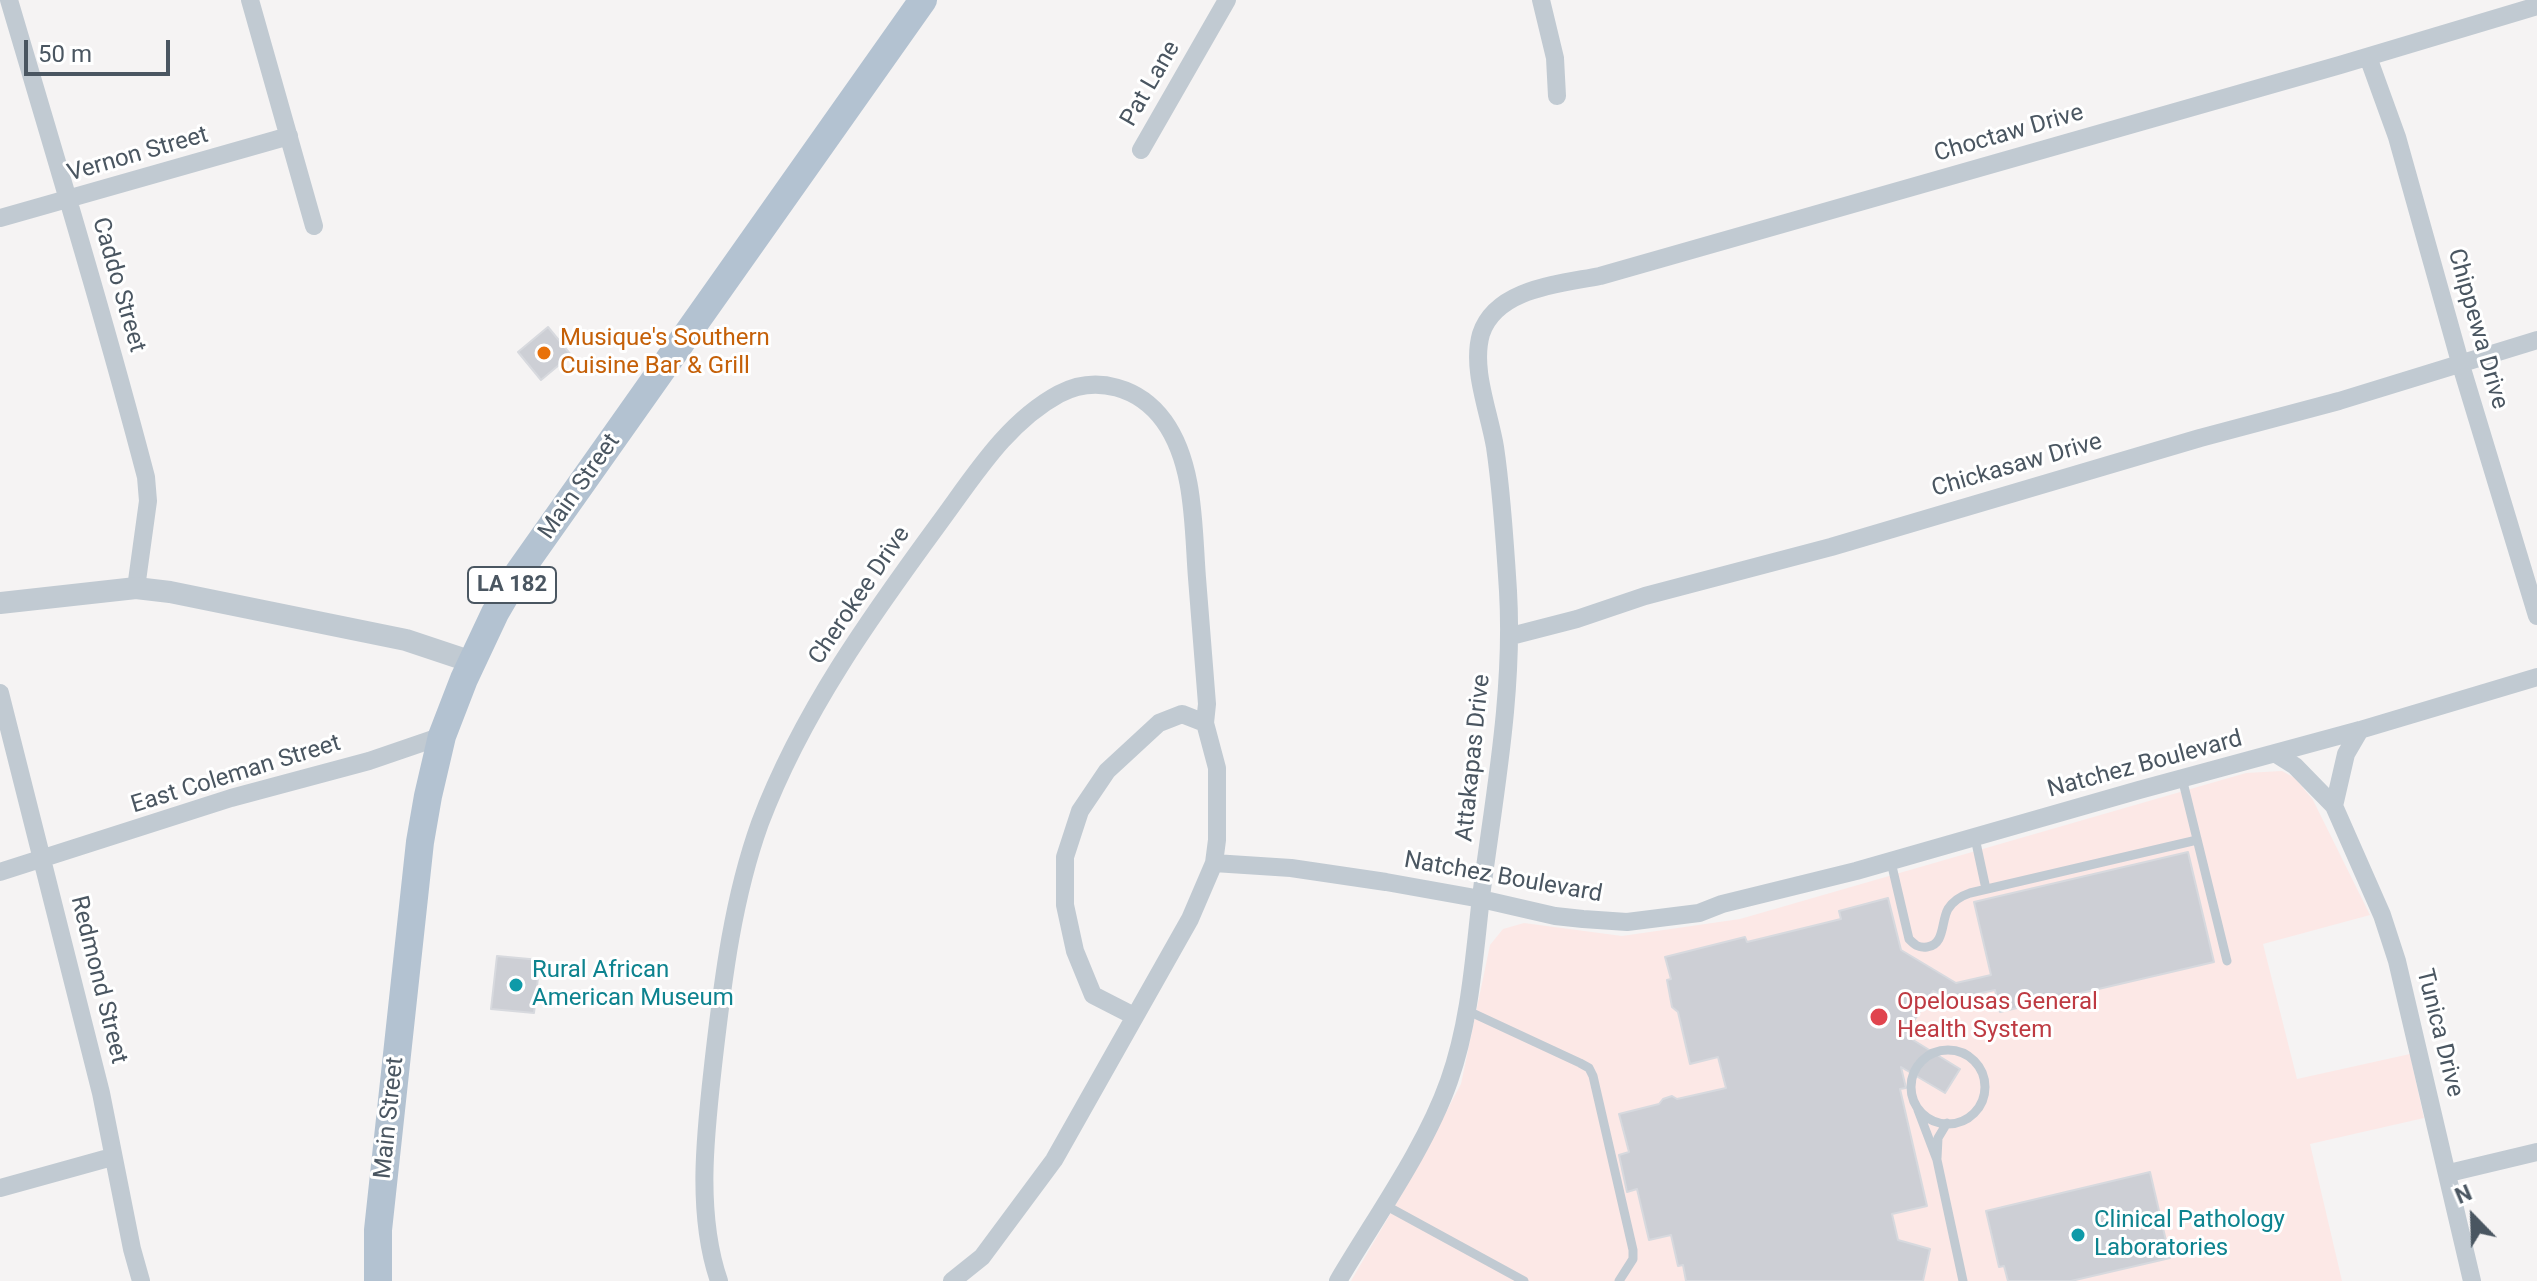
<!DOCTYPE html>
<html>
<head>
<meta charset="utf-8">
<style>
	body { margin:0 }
	#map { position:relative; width:2537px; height:1281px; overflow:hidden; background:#f5f3f3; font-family:Roboto,sans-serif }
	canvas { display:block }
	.north { position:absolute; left:2433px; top:1177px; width:80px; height:80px; -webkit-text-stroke:6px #fff; paint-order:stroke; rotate:337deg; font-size:22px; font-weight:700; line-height:32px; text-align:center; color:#4a5661 }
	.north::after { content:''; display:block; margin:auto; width:28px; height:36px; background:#4a5661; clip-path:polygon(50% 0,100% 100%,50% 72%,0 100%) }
	.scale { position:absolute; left:24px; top:40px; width:146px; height:36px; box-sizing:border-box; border:4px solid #4a5661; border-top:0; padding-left:10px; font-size:24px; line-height:28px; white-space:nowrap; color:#4a5661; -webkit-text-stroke:6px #fff; paint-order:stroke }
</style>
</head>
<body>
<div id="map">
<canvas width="2537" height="1281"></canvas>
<div class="north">N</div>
<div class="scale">50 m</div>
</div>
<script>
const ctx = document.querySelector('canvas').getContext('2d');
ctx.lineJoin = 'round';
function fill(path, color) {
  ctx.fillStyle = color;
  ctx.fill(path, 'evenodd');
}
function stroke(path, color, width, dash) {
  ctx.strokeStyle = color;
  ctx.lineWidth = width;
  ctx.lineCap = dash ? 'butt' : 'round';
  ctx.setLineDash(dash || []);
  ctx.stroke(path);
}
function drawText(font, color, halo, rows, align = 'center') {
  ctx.font = font + ' Roboto,sans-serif';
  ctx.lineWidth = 6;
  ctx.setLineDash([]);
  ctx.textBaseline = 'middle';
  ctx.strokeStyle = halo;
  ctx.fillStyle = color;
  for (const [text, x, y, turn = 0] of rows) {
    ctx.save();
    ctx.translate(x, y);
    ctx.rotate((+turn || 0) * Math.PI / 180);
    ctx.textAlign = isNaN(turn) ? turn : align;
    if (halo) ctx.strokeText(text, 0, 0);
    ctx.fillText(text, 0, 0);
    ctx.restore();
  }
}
const medical = new Path2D(`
	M2282,771L2295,778L2313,800L2370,915L2263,944L2297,1079L2410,1054L2424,1118L2310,1144L2342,1281H1351L1406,1187L1461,1084L1490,945L1503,929L1524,923L1622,936L1740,919L2246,773Z`);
const building = new Path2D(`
	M548,327L571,355L541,380L518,352Z
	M2188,852L2214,962L2000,1012L1995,990L1950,1000L1933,991L1905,1035L1960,1069L1945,1093L1901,1067L1906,1088L1900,1089L1927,1206L1892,1214L1898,1240L1930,1249L1923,1281H1686L1683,1265L1678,1266L1671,1235L1649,1240L1637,1189L1627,1192L1619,1155L1629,1152L1619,1114L1659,1104L1663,1099L1672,1096L1677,1099L1726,1088L1718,1057L1690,1064L1678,1012L1672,1007L1667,980L1671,979L1665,957L1745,937L1747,942L1841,919L1839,911L1888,898L1901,950L1956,983L1991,975L1974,902Z
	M497,956L540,960L534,1013L491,1009Z
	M2150,1172L2170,1258L2071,1281H2008L2004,1266L1999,1267L1986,1211Z`);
const service = new Path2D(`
	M2182,778L2227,961
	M1975,838L1986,889
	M1891,862L1909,939C1915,945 1918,948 1927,947C1945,945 1941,921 1948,909C1953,901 1961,896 1970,893L2197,840
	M1466,1010L1580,1063L1589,1068L1593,1076L1633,1250V1259L1619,1281
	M1911 1087a37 37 0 1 1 74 0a37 37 0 1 1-74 0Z
	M1918,1110L1937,1160L1963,1281
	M1937,1158L1938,1138L1947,1123
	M1383,1204L1524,1281`);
const minor = new Path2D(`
	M9,0C56,159 104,317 146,477L148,501L136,588
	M250,0L314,226
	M1541,0L1555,58L1557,96
	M2368,57L2397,137L2460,362L2537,616
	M1141,150L1227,0
	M0,218L289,136
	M1511,636L1577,619L1645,596L1831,547L2200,438L2339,401L2537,340
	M0,693L101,1093L132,1249L141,1281
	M2360,730L2346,754L2334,806L2382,915L2397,961L2472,1281
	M2276,754L2295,766L2334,806
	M1214,863L1291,868L1386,882L1481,899L1555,916L1583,919L1627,922L1699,913L1722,904L1856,871L2139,790L2360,730L2537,677
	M0,872L231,798L369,761L442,736
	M1134,1016L1093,995L1075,951L1065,905V857L1080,811L1107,771L1159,723L1182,714L1205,723
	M2449,1173L2537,1152
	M0,1188L112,1157
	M719,1281C695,1211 706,1129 714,1057C723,979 733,898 760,823C802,712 871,616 940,522C974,476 1007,422 1059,394C1097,374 1140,388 1164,421C1195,464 1193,527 1197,578C1200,620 1204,662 1207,704L1205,723L1217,768V840L1214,863L1190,919L1054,1160L982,1257L952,1281
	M1338,1281C1375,1218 1425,1149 1449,1081C1470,1022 1474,958 1481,897C1494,796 1514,693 1508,591C1505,543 1502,494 1495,447C1489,411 1471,369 1481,334C1496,288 1560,284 1600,276L2340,65L2537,6`);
const tertiary = new Path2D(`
	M0,603L136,588L170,592L406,640L472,662`);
const primary = new Path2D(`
	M378,1281V1230L420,842L428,796L442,736L464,679L495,613L519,572L923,0`);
const markers = [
	[544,353,8,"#e8710a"],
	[516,985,8,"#0f9aa8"],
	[1879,1017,10,"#e0444e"],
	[2078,1235,8,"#0f9aa8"]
];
const shields = [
	[512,585,88]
];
const shieldNames = [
	["LA 182",512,585]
];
const streetNames = [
	["Pat Lane",1151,84,-60],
	["Choctaw Drive",2009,134,-16],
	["Vernon Street",138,155,-16],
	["Caddo Street",118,285,74],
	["Chippewa Drive",2477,329,74],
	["Chickasaw Drive",2017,466,-16],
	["Main Street",580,487,-55],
	["Cherokee Drive",860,596,-56],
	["Attakapas Drive",1474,758,-84],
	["Natchez Boulevard",2145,765,-15],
	["East Coleman Street",236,775,-17],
	["Natchez Boulevard",1503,878,10],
	["Redmond Street",98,980,76],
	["Tunica Drive",2439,1033,76],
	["Main Street",390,1118,-84]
];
const foodNames = [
	["Musique's Southern",560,339],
	["Cuisine Bar & Grill",560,367]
];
const cultureNames = [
	["Rural African",532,971],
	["American Museum",532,999],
	["Clinical Pathology",2094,1221],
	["Laboratories",2094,1249]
];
const healthNames = [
	["Opelousas General",1897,1003],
	["Health System",1897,1031]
];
fill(medical, '#fce8e6');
fill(building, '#cdcfd5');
stroke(building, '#d7d9de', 2);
stroke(service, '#c1cad2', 9);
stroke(minor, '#c1cad2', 18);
stroke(tertiary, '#c1cad2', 22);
stroke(primary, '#b3c2d1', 28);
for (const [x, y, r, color] of markers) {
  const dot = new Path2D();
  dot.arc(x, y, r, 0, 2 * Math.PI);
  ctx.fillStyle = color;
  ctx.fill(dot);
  stroke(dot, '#fff', 3);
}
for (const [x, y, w] of shields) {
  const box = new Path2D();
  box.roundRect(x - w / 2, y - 18, w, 36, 6);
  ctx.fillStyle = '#fff';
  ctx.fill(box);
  stroke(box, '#4a5661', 2);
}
drawText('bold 22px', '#4a5661', null, shieldNames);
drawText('24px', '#4a5661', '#fff', streetNames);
drawText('24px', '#c56008', '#fff', foodNames, 'left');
drawText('24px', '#0d838f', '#fff', cultureNames, 'left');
drawText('24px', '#be3a42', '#fff', healthNames, 'left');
</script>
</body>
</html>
